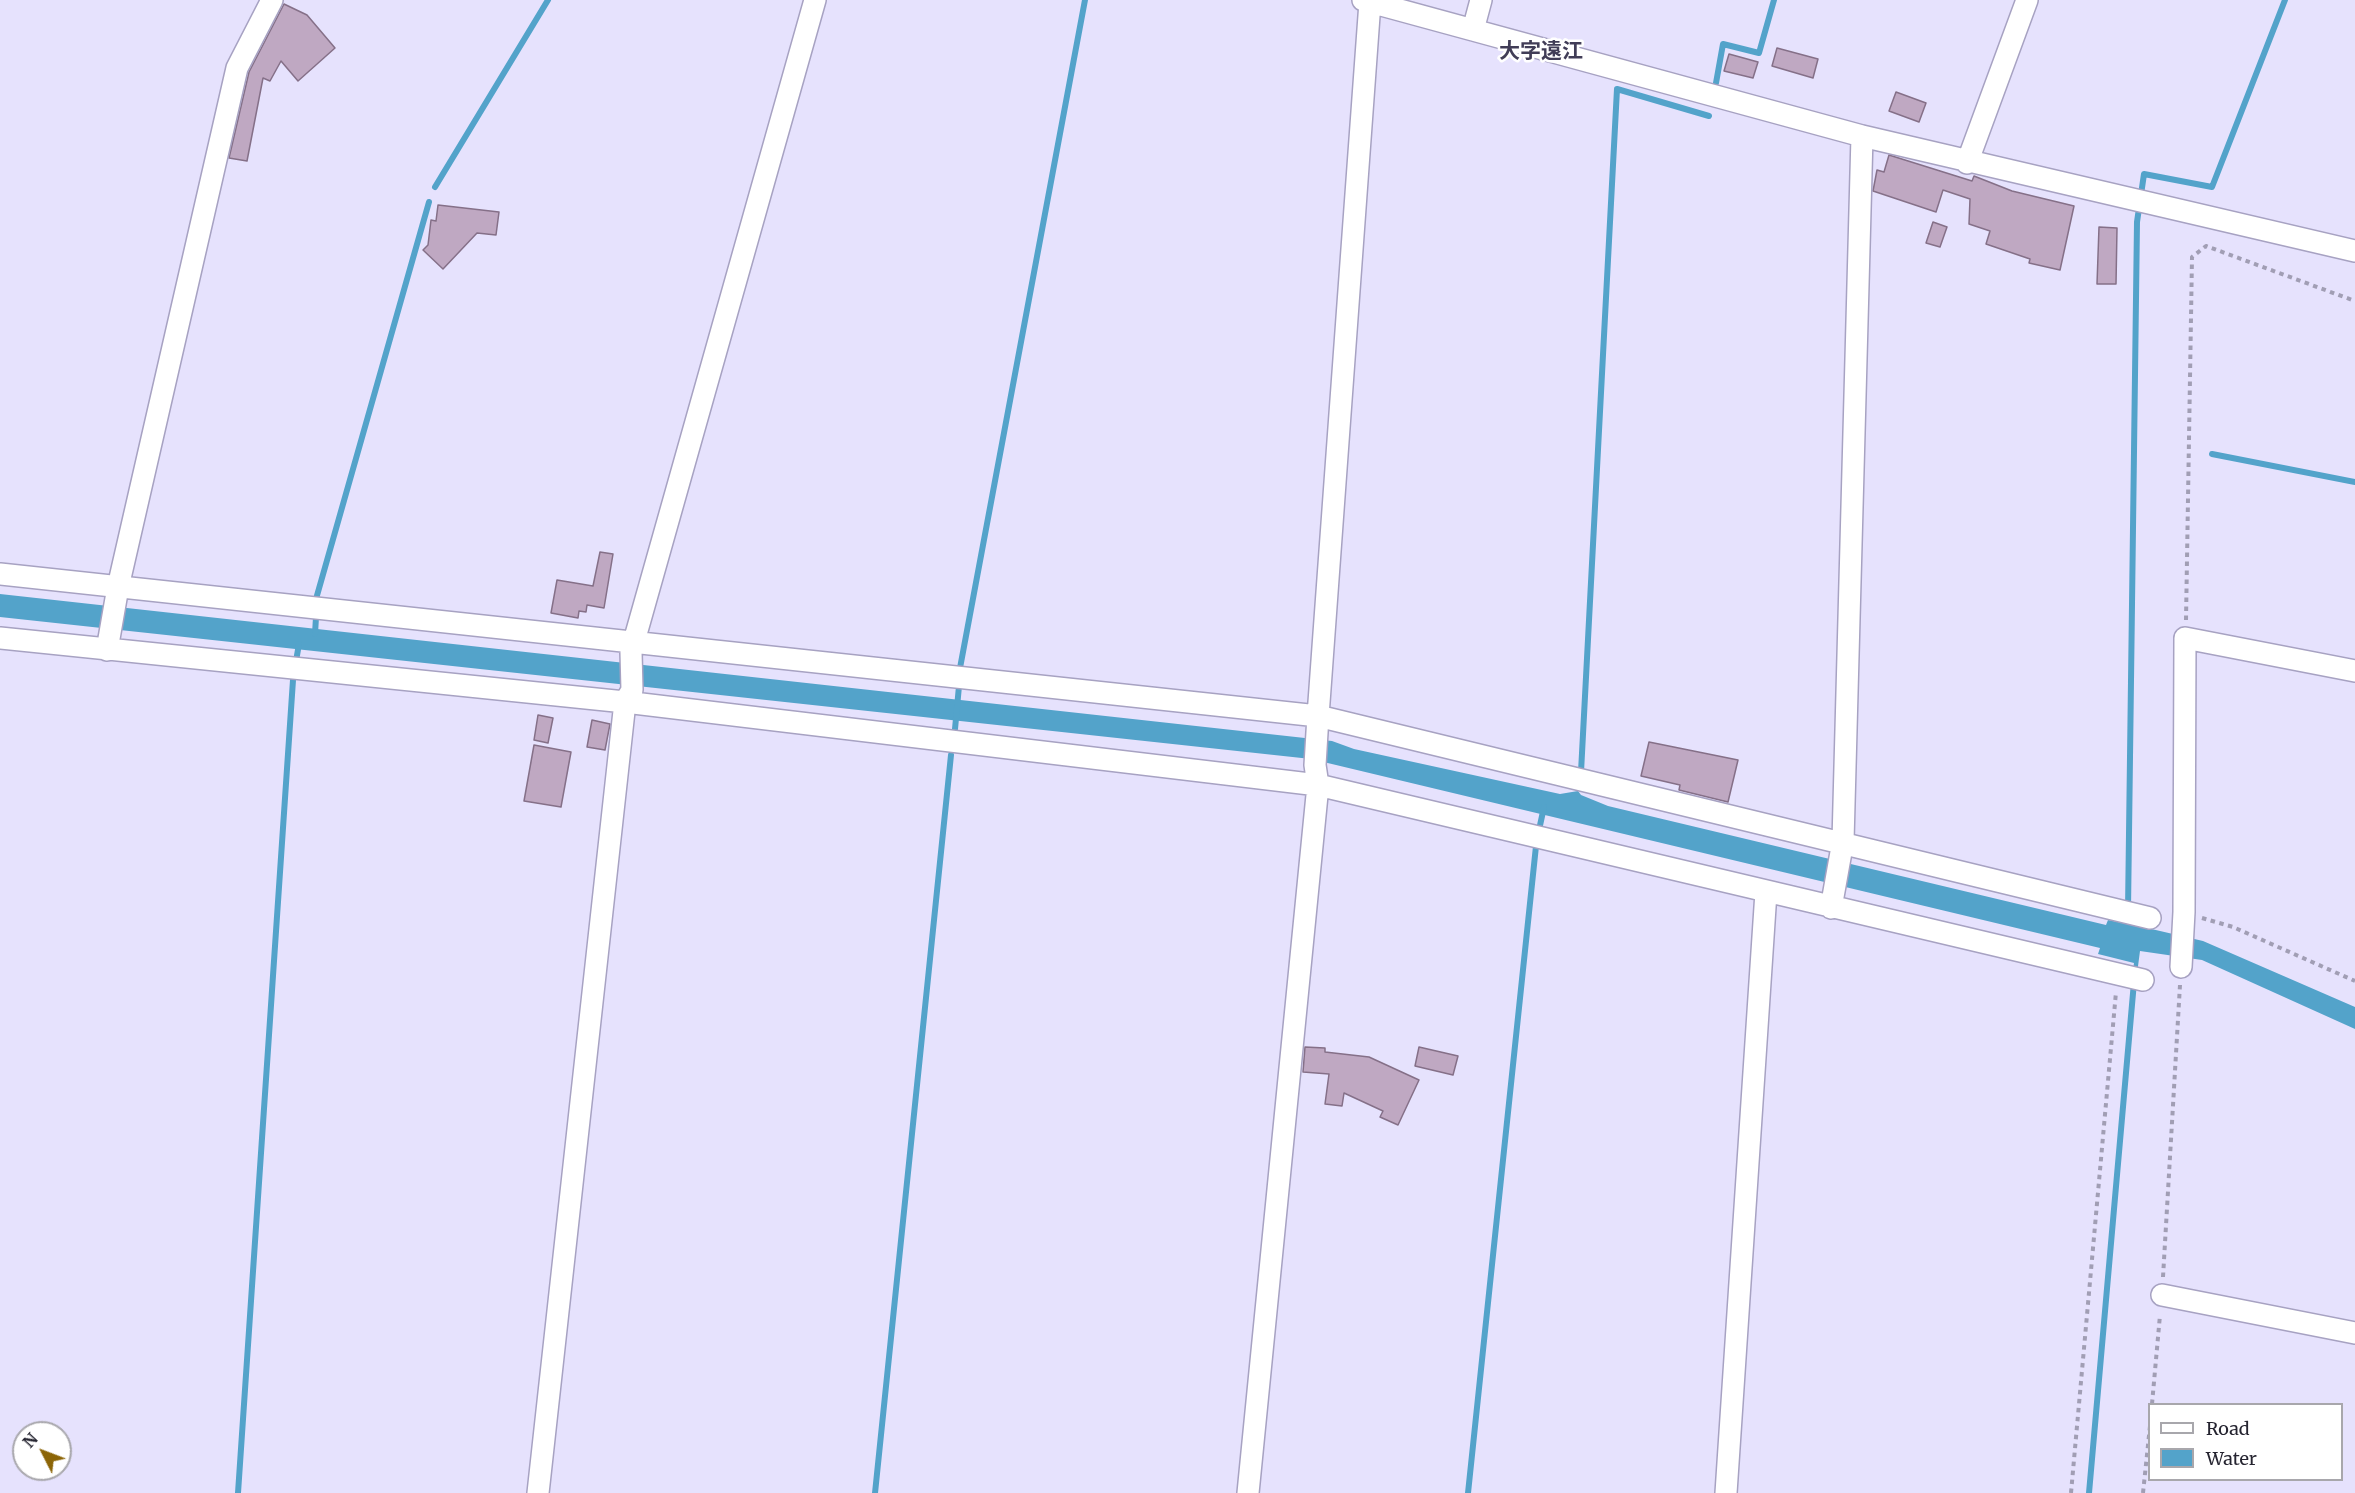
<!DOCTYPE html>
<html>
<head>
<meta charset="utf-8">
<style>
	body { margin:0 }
	#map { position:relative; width:2355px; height:1493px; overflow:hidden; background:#e6e2fd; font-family:Merriweather,serif }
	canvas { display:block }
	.legend { position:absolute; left:2148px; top:1403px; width:195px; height:78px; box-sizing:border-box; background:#fff; border:2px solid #a8a7ac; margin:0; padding:8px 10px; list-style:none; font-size:18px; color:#252430 }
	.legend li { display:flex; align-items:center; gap:12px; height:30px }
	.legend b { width:30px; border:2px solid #a8a7ac }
	.north { position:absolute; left:12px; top:1421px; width:60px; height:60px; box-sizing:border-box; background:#fff; border:2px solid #a8a7ac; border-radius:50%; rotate:312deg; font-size:16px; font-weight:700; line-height:24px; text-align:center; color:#252430 }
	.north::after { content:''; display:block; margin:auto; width:21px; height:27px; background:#8c6507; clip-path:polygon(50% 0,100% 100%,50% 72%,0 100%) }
</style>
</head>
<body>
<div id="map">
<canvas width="2355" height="1493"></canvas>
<ul class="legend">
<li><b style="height:8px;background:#fff"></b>Road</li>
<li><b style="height:16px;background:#53a3ca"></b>Water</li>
</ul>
<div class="north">N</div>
</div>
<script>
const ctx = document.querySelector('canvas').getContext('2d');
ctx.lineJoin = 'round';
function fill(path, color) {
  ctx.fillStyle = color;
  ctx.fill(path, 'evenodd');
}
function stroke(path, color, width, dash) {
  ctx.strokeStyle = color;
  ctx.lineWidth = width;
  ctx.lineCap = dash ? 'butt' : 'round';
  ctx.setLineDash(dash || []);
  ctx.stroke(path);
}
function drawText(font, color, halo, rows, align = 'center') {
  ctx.font = font + ' Merriweather,"Noto Sans JP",serif';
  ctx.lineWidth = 5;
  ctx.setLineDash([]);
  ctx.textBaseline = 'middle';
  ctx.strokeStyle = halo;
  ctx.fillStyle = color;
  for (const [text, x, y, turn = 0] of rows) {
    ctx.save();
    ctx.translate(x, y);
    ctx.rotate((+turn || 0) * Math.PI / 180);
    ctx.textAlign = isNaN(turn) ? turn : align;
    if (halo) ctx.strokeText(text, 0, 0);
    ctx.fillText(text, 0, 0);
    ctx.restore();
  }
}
const water = new Path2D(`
	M0,594L1332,741L1354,749L1560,794L1578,791L1581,795L1608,806L2106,925L2108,920L2123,923L2127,904L2133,905L2130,924L2203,941L2355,1007V1029L2202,960L2140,951L2135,989H2130L2134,963L2098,954L2100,948L1311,759L0,617Z`);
const stream = new Path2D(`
	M1716,83L1723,44L1759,53L1774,0
	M435,187L548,0
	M2212,454L2355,482
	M316,599L429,202
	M315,634L316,617
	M296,661L299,644
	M960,668L1085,0
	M955,729L959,686
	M1581,772L1617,89L1709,116
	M1539,830L1544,807
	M2128,910L2137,222L2144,174L2212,187L2285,0
	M238,1493L293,680
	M875,1493L951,755
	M1468,1493L1536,846
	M2089,1493L2134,982`);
const building = new Path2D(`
	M284,4L307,15L335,48L298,81L281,61L270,81L263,78L247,161L229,158L249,72Z
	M1777,48L1818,59L1813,78L1772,66Z
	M1729,54L1758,62L1753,78L1724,71Z
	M1896,92L1926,103L1919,122L1889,111Z
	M1889,155L1972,181L1974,176L2012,191L2074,206L2060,270L2029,263L2030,259L1986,244L1990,231L1969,224L1970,199L1943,190L1936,212L1873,191L1877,170L1884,172Z
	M438,205L499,212L496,235L477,233L443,269L423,250L428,245L431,220L436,221Z
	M1933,222L1947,227L1940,247L1926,243Z
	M2099,227L2117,228L2116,284H2097Z
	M600,552L613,554L604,608L587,605L586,612L579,611L578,618L551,613L557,580L593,586Z
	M538,715L553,718L548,743L534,740Z
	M592,720L610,724L605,750L587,747Z
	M1649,742L1738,760L1728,802L1679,790L1680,785L1641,776Z
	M534,745L571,752L561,807L524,801Z
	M1305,1047L1325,1048V1052L1369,1057L1419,1080L1398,1125L1380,1117L1383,1111L1344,1093L1342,1106L1325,1104L1329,1074L1303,1072Z
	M1419,1047L1458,1056L1453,1075L1415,1066Z`);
const path = new Path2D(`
	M2186,620L2192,257L2206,246L2355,301
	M2202,918L2233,927L2355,981
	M2163,1277L2180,985
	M2152,1404L2160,1315
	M2071,1493L2116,992
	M2143,1493L2150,1426`);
const minor = new Path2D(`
	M1363,0L1862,136L2355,251
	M1473,30L1481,0
	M1967,163L2027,0
	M0,574L1318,716L2150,918
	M0,638L625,702L1318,785L2143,980
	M107,650L118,587L237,68L272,0
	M1831,908L1843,841L1862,136
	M2181,967L2184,912L2185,638L2355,671
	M2162,1295L2355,1333
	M538,1493L625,702L632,690L631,652L815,0
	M1248,1493L1318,785L1315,765L1318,716L1370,2
	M1726,1493L1766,892`);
const quarterNames = [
	["大字遠江",1541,52]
];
fill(water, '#53a3ca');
stroke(stream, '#53a3ca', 6);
fill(building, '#bfa8c2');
stroke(building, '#857088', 1.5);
stroke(minor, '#a7a2c2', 24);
stroke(path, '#a19eb4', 4, [4.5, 4.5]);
stroke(minor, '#fff', 21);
drawText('bold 21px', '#413d57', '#fff', quarterNames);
</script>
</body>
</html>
